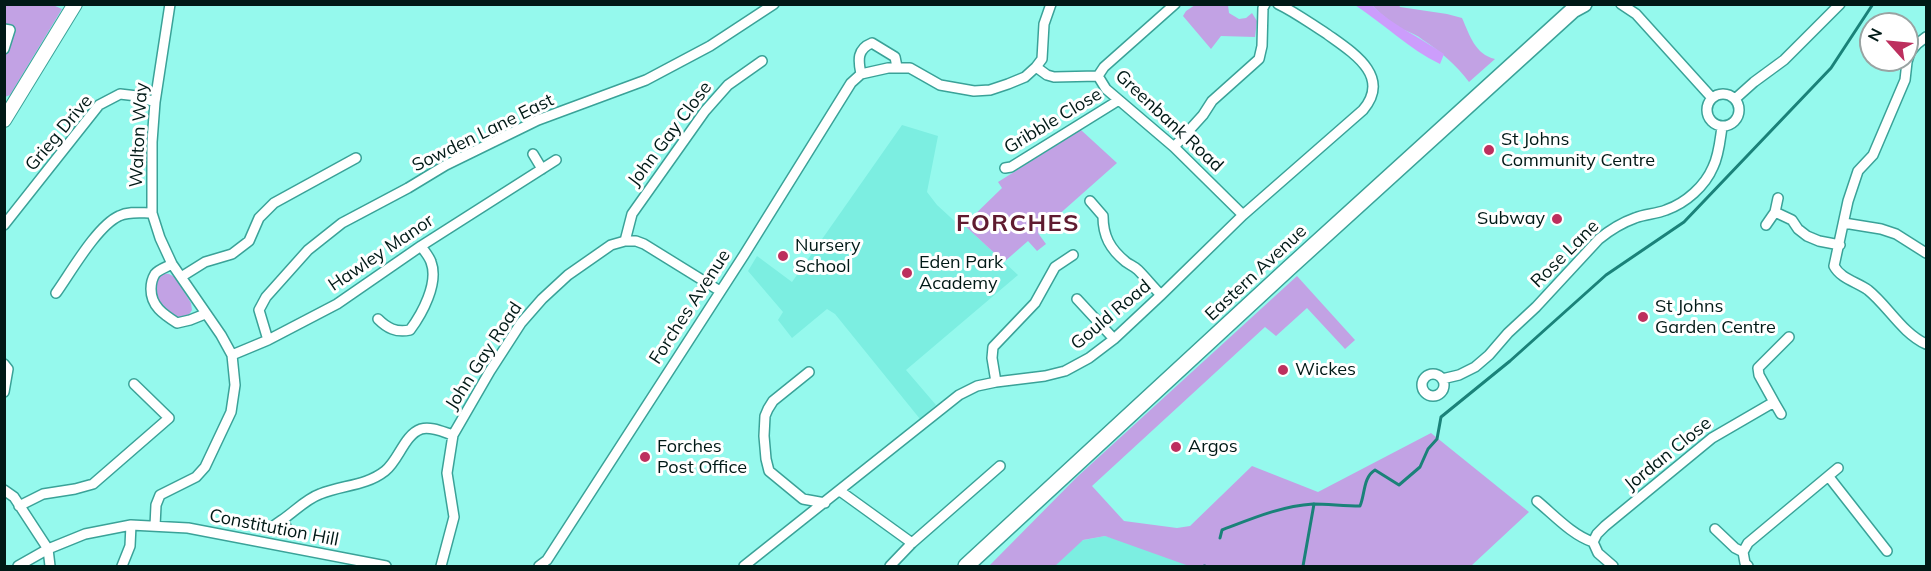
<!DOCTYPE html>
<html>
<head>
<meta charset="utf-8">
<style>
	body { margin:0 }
	#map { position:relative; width:1931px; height:571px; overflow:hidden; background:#95f9ed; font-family:Mulish,sans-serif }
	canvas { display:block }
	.frame { position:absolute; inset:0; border:6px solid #001916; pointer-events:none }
	.north { position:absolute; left:1859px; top:12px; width:60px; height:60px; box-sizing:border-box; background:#fff; border:2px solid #99a3a2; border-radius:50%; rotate:297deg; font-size:16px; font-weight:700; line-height:24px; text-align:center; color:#001916 }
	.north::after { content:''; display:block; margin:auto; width:21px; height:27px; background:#bd2f5e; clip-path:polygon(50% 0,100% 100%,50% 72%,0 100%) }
</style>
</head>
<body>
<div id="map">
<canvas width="1931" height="571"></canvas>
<div class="frame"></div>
<div class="north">N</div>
</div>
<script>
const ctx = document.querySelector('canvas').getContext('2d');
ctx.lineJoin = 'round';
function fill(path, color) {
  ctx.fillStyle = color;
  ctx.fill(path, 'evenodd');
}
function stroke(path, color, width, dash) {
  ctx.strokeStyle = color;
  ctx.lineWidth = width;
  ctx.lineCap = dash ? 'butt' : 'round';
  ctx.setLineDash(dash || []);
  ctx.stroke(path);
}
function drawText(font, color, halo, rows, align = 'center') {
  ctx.font = font + ' Mulish,sans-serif';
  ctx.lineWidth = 6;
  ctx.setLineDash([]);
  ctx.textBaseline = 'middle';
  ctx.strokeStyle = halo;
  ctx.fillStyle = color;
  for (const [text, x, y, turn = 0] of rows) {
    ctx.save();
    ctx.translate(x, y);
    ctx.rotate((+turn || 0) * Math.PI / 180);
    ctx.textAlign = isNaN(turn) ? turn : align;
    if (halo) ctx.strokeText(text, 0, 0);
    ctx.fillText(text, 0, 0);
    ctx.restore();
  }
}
const built = new Path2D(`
	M902,125L938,136L927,192L937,205L961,227L964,225L1018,275L906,370L936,405L920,419L835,314L827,309L792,338L778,320L783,312L748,271L757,256L792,282Z
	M1105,536L1215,566H1000L1053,546Z`);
const green = new Path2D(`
	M5,5H53L62,9L10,95L5,97Z
	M1195,5H1228L1229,13L1239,19L1246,18L1252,13L1257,21L1255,37L1221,36L1211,49L1183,16L1186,11Z
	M1372,5H1399L1400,7L1447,14L1462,18C1470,36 1475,54 1495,59L1469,82C1457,66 1439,50 1423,40C1417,35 1409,32 1402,29C1390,23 1381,14 1372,5Z
	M1081,130L1117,163L1038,233L1046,244L1037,251L1028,241L1004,262L964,225L1002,188L998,182Z
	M163,273L169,274L175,277L191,303L192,310L188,316L178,319C173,315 166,312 162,307C154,297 150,281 163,273Z
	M1297,276L1355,340L1345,349L1307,308L1276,336L1265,327L1092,486L1124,521L1177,528L1190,526L1252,466L1318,492L1431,433L1529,512L1471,566H1189L1105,536L1083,540L1055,566H989L1077,477Z`);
const forest = new Path2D(`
	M1355,5H1372C1393,26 1420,37 1444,54L1440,64C1409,49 1384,24 1355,5Z`);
const stream = new Path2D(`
	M1220,538L1222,530C1251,519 1281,506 1313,504C1328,504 1344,506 1360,506C1365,495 1363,477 1375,470L1399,485L1420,467L1428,449L1437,439L1441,417L1510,361L1606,275L1684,222L1831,68L1873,4
	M1204,566H1205
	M1303,566L1314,504`);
const street = new Path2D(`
	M1621,4L1636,14L1712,98
	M4,29L10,30L4,49
	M1926,37L1917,44L1910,52L1907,62L1905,80L1873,155L1858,171L1848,201L1834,266C1841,279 1857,282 1868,290C1888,306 1902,333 1926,344
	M1036,67L1047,75L1054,77L1098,76
	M861,74L888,68H910L940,85L974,91L990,90L1008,84L1025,77L1036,67L1042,59L1044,24L1051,4
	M861,74C858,60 857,49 872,43L895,57L897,67
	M1098,76L1106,89L1174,147L1243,215
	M1098,76L1104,67L1175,4
	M1707 110a16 16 0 1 1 32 0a16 16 0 1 1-32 0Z
	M1735,99L1754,82L1784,60L1840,4
	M1174,147L1203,115L1212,101L1259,59L1262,46L1263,8L1265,4
	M533,154L542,169
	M1005,168L1011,167L1119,100
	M1090,201L1103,216C1103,236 1110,249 1126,262C1130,265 1134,266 1138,270C1146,278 1153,287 1161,295
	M1775,212L1792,220L1798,229L1807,236L1819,241L1840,245
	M1844,223L1881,229L1896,234L1926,253
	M4,225L99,105L120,94L137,96L155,102
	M1766,225L1775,212L1778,198
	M625,241L632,214L705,111L728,85L762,61
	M172,264C167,267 159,269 155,274C152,279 151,283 151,289C151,306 163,314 177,323L190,320L205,314
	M181,277L205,262L232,254L249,241L259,218L274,203L356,158
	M56,293C71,272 97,226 119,216C129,211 141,213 152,213
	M1077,299L1114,339
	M378,319C387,328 396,333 410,330C422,314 439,283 431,262C429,256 424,251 421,246
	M268,340L259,310L266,297L308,250L342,223L408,188L446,165L538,120L646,80L710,46L774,4
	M232,355L268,340L337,304L421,246L556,160
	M4,364L8,369L4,392
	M809,372L773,401L768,409L765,416L764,436L766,459L769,471L803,499L825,503
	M1422 385a11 11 0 1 1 22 0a11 11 0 1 1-22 0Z
	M1442,379L1459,375L1475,367L1489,355L1508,333L1536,307L1599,239C1610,230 1621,223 1635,218C1645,214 1656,214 1666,210C1686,203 1705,186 1713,167C1719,155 1720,140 1722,127
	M996,382L992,358L993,347L1035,303L1055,267L1073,255
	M1774,402L1781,414
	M1829,477L1887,551
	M4,490L14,497L48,549L50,566
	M840,491L912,543
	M1537,501C1554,515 1572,535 1593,542L1598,553L1613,566
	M19,506L43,494L75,489L93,484L169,418L134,384
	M282,520C294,512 306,499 320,494C342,485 366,486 385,471C399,460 404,435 421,429C431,426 443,432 453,435
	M155,526L156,505L160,495L196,477L205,467L231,412L235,385L232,355L221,335L172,264L160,238L152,213V142L155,102L170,4
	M272,527L282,520L290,533
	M1715,529L1735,548L1743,552L1745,563L1748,566
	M1593,542L1597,534L1605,526L1712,438L1774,402L1759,375L1758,368L1789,337
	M1743,552L1748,543L1838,468
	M18,566L48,549L85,534L131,525L188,528L386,566
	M122,566L130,546L131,525
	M441,566L454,517L447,473L453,435L490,371L521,323L542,299L568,275L611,245L625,241H636L644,244L720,291
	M539,566L547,560L744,255L851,83L861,74
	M744,566L959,395L977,386L996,382L1045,376L1065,371L1089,358L1114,339L1161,295L1243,215L1363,110C1392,76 1352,52 1327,34C1311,24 1295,12 1278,4
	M890,566L912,543L1000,466`);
const secondary = new Path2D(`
	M4,120L75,4`);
const primary = new Path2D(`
	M966,566L1289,268L1573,10L1584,4`);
const markers = [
	[1489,150,6,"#bd2f5e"],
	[1557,219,6,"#bd2f5e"],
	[783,256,6,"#bd2f5e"],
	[907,273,6,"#bd2f5e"],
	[1643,317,6,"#bd2f5e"],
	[1283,370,6,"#bd2f5e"],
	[1176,447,6,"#bd2f5e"],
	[645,457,6,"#bd2f5e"]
];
const streetNames = [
	["Gribble Close",1053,121,-31],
	["Greenbank Road",1169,121,43],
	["Grieg Drive",59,133,-50],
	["Sowden Lane East",483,133,-26],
	["John Gay Close",670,134,-53],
	["Walton Way",139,135,-87],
	["Hawley Manor",381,253,-34],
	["Rose Lane",1565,254,-45],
	["Eastern Avenue",1256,273,-43],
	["Forches Avenue",690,307,-57],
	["Gould Road",1111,315,-40],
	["John Gay Road",484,356,-57],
	["Jordan Close",1668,454,-39],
	["Constitution Hill",274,528,11]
];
const poiNames = [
	["St Johns",1501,140],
	["Community Centre",1501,161],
	["Subway",1545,219,"right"],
	["Nursery",795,246],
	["School",795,267],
	["Eden Park",919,263],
	["Academy",919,284],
	["St Johns",1655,307],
	["Garden Centre",1655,328],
	["Wickes",1295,370],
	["Forches",657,447],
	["Post Office",657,468],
	["Argos",1188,447]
];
const districtNames = [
	["FORCHES",1018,224]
];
fill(built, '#7ceee1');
fill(green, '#c2a2e4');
fill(forest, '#cc9dfc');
stroke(stream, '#1a8279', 3);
stroke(street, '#3aa298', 12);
stroke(secondary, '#3aa298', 16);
stroke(primary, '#3aa298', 18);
stroke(street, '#fff', 9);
stroke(secondary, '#fff', 14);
stroke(primary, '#fff', 15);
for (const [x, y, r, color] of markers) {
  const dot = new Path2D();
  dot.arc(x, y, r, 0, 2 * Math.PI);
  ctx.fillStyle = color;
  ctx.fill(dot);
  stroke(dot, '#fff', 2);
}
drawText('18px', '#001916', '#fff', streetNames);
drawText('18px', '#001916', '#fff', poiNames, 'left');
ctx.letterSpacing = '1.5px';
drawText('bold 24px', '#5f1b2f', '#fff', districtNames);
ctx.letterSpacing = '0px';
</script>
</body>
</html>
